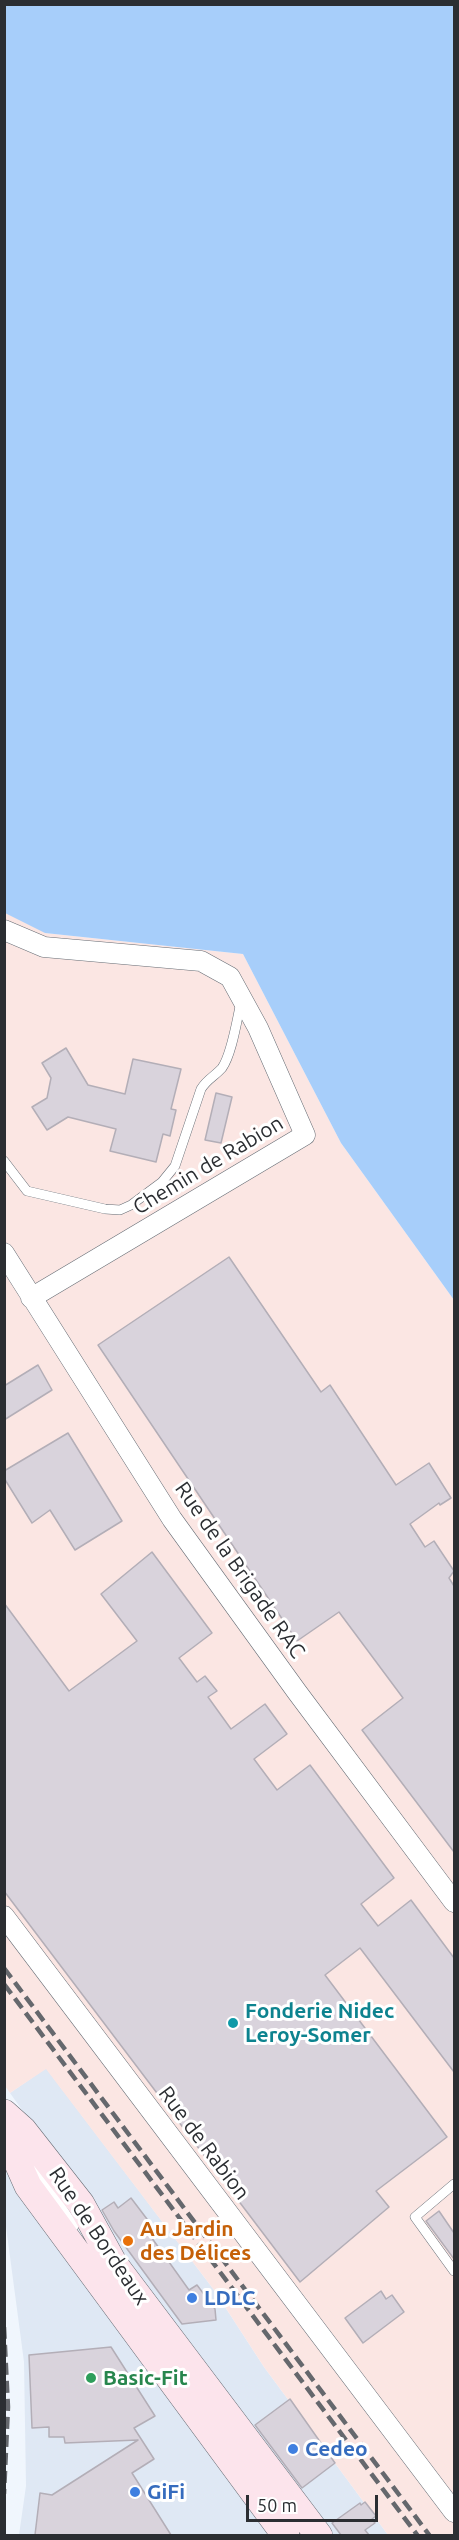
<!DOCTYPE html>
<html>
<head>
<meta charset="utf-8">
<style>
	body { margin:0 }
	#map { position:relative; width:459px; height:2540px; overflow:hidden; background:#f0f6fd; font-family:Ubuntu,sans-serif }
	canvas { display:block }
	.frame { position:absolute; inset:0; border:6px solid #2b2e32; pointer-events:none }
	.scale { position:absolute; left:246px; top:2495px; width:132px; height:27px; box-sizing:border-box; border:3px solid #2b2e32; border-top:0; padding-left:8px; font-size:18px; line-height:21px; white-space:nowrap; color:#2b2e32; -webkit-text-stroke:4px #fff; paint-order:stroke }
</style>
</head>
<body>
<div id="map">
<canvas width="459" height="2540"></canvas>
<div class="frame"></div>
<div class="scale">50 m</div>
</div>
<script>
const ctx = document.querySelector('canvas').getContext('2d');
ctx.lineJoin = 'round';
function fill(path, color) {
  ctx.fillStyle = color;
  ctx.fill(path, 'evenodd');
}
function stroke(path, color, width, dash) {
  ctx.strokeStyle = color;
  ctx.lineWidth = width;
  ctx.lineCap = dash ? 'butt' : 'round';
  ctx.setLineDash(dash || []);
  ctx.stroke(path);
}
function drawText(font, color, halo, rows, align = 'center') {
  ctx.font = font + ' Ubuntu,sans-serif';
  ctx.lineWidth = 6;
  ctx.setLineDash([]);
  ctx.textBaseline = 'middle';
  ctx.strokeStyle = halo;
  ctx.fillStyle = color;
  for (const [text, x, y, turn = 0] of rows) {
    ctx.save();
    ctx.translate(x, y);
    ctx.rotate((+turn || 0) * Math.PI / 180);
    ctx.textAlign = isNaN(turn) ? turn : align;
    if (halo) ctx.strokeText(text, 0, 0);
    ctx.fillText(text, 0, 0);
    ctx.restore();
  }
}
const built = new Path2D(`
	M46,2068L214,2290L264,2367L388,2535H331L227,2398L10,2093Z
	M4,2146L286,2535H19L26,2486L24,2362L5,2219Z`);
const industrial = new Path2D(`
	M5,897L45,933L243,954L341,1143L454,1300V2535H388L264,2367L214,2290L46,2069L10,2093L5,2086Z`);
const green = new Path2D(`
	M4,5H454V1300L341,1143L243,954L45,933L5,913Z`);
const building = new Path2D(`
	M66,1048L88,1085L125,1094L133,1059L181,1069L171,1109L176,1110L170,1136L163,1134L156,1162L110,1151L116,1129L68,1117L47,1130L32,1107L47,1098L51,1078L42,1063Z
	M216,1093L232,1097L221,1143L205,1140Z
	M229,1257L321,1392L330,1385L396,1485L429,1463L451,1498L440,1505L439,1503L410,1524L425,1547L434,1541L454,1571L449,1578L454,1586V1852L362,1730L403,1698L339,1612L297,1641L98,1345Z
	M38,1365L52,1390L4,1420V1386Z
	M68,1433L122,1521L75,1550L50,1510L32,1523L4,1478V1471Z
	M152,1552L212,1633L179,1658L197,1682L205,1676L217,1691L208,1697L231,1729L265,1704L287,1734L254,1759L277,1790L310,1765L394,1878L361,1904L378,1926L411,1900L454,1958V2072L360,1948L325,1975L447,2137L376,2191L389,2207L300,2282L4,1891V1603L69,1691L137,1641L101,1594Z
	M131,2198L150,2223L144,2227L189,2290L197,2285L215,2309L216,2320L182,2324L114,2231L102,2210L114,2202L118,2208Z
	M439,2211L454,2233V2259L426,2221Z
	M381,2291L386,2299L392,2295L404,2312L363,2343L345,2318Z
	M111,2347L155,2416L134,2428L154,2459L132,2473L171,2535H35L40,2493L52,2495L138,2440L65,2443L64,2437H49V2427L32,2428L29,2355Z
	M290,2399L335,2463L302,2488L255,2425Z
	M365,2502L376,2516L372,2519L375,2523L365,2530L369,2535H341L332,2523L360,2503L361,2505Z`);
const lane = new Path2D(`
	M4,1161L27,1191L105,1209L120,1210L131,1205L162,1182L175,1166L201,1089C207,1079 215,1076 222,1068C232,1054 237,1019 241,1002
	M28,2157L74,2226
	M454,2184L415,2217L454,2271`);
const street = new Path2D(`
	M4,930L44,947L201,961L230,977L258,1028L305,1135L31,1298
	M4,1253L172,1519L297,1692L454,1902
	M4,1916L454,2512`);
const secondary = new Path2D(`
	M4,2113L23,2130L81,2204L114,2264L319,2536
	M4,2132L28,2186L286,2536`);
const rail = new Path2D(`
	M4,1968L430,2536
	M4,1984L418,2536
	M4,2327L8,2407L4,2494`);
const markers = [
	[233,2023,6,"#0f9aa8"],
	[128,2241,6,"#e8710a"],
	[192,2298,6,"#3f7fe0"],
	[91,2378,6,"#2e9e5b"],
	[293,2449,6,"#3f7fe0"],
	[135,2492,6,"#3f7fe0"]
];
const streetNames = [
	["Chemin de Rabion",208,1165,-31],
	["Rue de la Brigade RAC",240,1570,55],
	["Rue de Rabion",204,2143,53],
	["Rue de Bordeaux",99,2236,56]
];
const cultureNames = [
	["Fonderie Nidec",245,2011],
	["Leroy-Somer",245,2035]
];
const foodNames = [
	["Au Jardin",140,2229],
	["des Délices",140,2253]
];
const shopNames = [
	["LDLC",204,2298],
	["Cedeo",305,2449],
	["GiFi",147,2492]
];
const leisureNames = [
	["Basic-Fit",103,2378]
];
fill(built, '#dfe8f4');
fill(industrial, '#fbe6e3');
fill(green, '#a7cefa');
fill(building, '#d9d3dc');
stroke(building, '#b3aeb7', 1.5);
stroke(lane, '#656c74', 10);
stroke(street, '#656c74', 21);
stroke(secondary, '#656c74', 28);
stroke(lane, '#fff', 9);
stroke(street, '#fff', 20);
stroke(secondary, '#fce4ec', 27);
stroke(rail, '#65686d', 4.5, [12, 6]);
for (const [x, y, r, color] of markers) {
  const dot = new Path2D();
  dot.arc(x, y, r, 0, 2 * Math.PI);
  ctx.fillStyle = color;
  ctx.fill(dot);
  stroke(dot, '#fff', 2);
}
drawText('21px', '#2b2e32', '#fff', streetNames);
drawText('bold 21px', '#0d838f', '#fff', cultureNames, 'left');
drawText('bold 21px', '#c56008', '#fff', foodNames, 'left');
drawText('bold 21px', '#366cbe', '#fff', shopNames, 'left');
drawText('bold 21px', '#27864d', '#fff', leisureNames, 'left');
</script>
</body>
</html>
